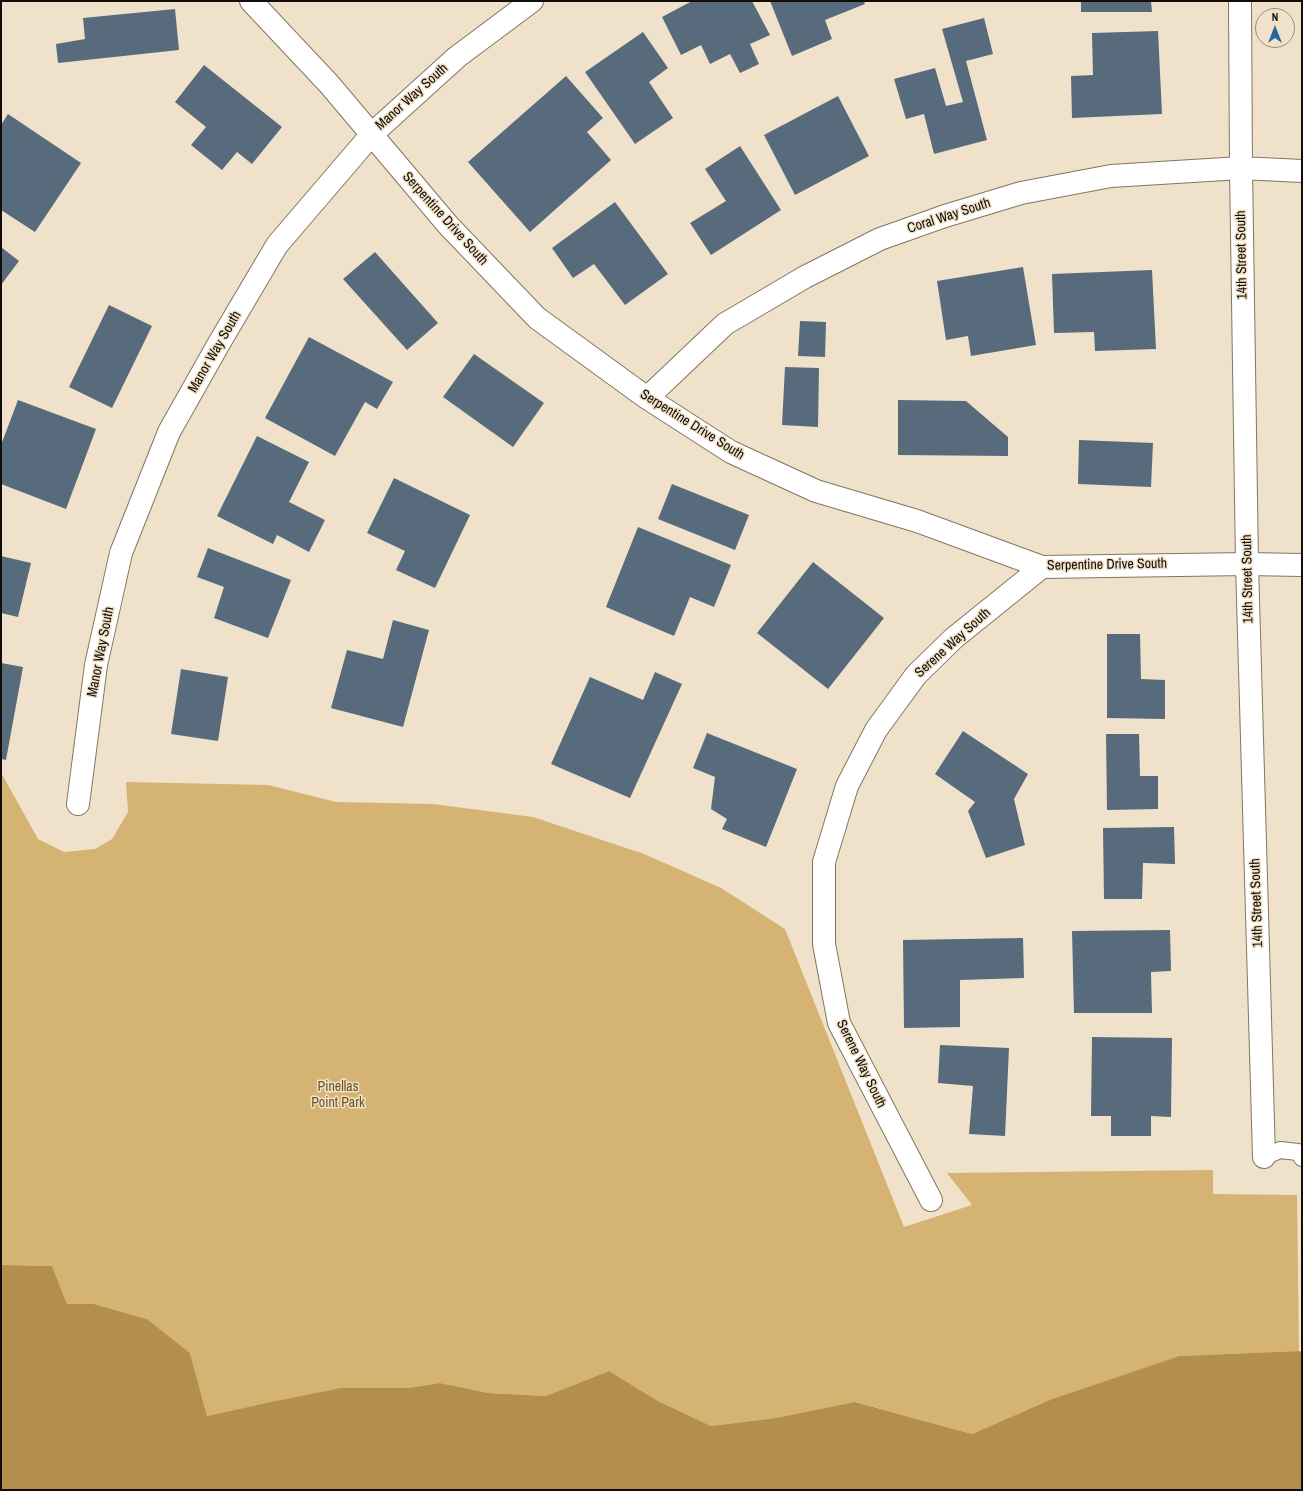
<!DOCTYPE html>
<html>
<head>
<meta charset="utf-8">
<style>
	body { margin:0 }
	#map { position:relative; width:1303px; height:1491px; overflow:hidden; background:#f0e2ca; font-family:"Archivo Narrow",sans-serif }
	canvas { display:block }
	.frame { position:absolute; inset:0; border:2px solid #120d06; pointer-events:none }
	.north { position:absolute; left:1255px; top:8px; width:40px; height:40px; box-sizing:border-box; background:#f0e2ca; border:1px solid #978d7c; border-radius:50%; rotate:0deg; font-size:11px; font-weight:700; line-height:16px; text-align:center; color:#120d06 }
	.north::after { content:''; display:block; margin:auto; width:14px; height:18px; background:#25679d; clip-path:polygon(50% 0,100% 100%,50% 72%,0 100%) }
</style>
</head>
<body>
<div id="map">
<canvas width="1303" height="1491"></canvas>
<div class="frame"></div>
<div class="north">N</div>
</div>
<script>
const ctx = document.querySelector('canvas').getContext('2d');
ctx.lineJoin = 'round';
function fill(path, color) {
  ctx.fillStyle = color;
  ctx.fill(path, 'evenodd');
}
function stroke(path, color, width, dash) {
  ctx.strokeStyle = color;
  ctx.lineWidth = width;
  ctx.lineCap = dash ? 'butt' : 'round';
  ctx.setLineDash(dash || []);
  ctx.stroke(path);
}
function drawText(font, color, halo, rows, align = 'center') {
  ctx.font = font + ' "Archivo Narrow",sans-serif';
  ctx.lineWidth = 3;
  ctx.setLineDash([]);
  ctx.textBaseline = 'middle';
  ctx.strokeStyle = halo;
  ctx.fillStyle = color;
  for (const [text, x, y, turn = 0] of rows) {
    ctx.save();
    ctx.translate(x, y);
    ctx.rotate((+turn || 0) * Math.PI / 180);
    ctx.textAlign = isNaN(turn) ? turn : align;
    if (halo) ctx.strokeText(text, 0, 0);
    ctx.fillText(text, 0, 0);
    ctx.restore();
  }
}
const green = new Path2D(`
	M1,776H3L38,839L64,852L95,849L112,839L128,812L126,782L268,785L336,802L433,804L533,817L644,854L721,888L785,929L904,1227L972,1205L947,1173L1213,1170V1194L1297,1195L1299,1351L1179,1356L1052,1399L972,1434L856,1402L776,1418L711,1426L658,1401L609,1371L546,1396L488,1393L440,1383L408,1388H340L275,1401L207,1416L190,1353L147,1319L94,1304H67L52,1266L1,1265Z`);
const water = new Path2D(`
	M1,1265L52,1266L67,1304H94L147,1319L190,1353L207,1416L275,1401L340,1388H408L440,1383L488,1393L546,1396L609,1371L658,1401L711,1426L776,1418L855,1402L972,1434L1052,1399L1179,1356L1299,1351L1302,1352V1490H1Z`);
const building = new Path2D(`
	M692,1H752L770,35L750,44L759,64L740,73L730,54L710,64L701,45L681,55L662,17Z
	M770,1H864L865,4L825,20L832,39L792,56Z
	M1081,1H1151L1152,12H1081Z
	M175,9L179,50L58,63L56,44L85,39L83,18Z
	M984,18L993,54L966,61L987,140L934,154L924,114L906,119L894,79L935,68L946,106L963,102L942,29Z
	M1158,31L1162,114L1072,118L1071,76L1093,75L1092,33Z
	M643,32L668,68L649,82L673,118L635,144L585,72Z
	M204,65L282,127L252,164L237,152L222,170L191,145L206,127L175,102Z
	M566,76L603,118L587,132L611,160L530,232L468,162Z
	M838,96L869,156L795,195L764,135Z
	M8,114L81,163L35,232L1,210V125Z
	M740,146L781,210L711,255L690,223L726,201L705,169Z
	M615,202L668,274L625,305L594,264L573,278L552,248Z
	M1,247L19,261L1,285Z
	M375,252L438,323L407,350L343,279Z
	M1023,267L1036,345L971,356L968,336L946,340L937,281Z
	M1152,270L1156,349L1095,351L1094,332L1054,333L1052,274Z
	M109,305L152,326L112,408L69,387Z
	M800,321L826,322L825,357L798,356Z
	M309,337L393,382L377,409L365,402L335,456L265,418Z
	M474,354L544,403L513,447L443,397Z
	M785,367L819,368L818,427L782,425Z
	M18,400L96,429L66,509L1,484V445Z
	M898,400L966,401L1008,437V456L898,455Z
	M257,436L309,462L289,502L325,520L309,552L277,535L273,544L217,516Z
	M1079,440L1153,443L1151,487L1078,484Z
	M394,478L470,515L435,588L396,570L405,551L367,533Z
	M672,484L749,515L735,550L658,519Z
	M638,527L731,565L714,607L690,597L674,636L606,607Z
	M208,548L291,580L268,638L214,618L224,587L197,577Z
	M1,556L31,563L18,617L1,613Z
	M813,562L884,618L828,689L757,633Z
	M393,620L429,630L403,727L331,708L347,650L383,659Z
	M1107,634H1140L1141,679L1165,680V719L1107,718Z
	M1,663L23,667L6,760L1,759Z
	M181,669L228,677L218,741L171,734Z
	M655,672L682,684L630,798L551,764L590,677L643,700Z
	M963,731L1028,774L1014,799L1025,845L986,858L968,811L975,802L935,774Z
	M707,733L797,769L766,847L722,829L727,819L711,809L715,777L693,768Z
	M1106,734H1139L1140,776H1158V809L1107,810Z
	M1174,827L1175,864L1143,863L1142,899H1104L1103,828Z
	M1170,930L1171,971L1151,972L1152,1013H1074L1072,931Z
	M1023,938L1024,978L960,980V1027L904,1028L903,940Z
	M1092,1037L1172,1038L1171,1117L1151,1116V1136H1111V1116H1091Z
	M940,1045L1009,1048L1005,1136L969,1134L973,1086L938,1083Z`);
const lane = new Path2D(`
	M1264,1157L1280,1150L1298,1152L1302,1158`);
const street = new Path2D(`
	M251,1L329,84L448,225L537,318L647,398L731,452L816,491L917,521L1042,567L1247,564L1302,565
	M1240,1L1241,168L1247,564L1264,1157
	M647,398L725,324L805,277L880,239L945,216L1021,193L1111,176L1241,168L1302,171
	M78,804L96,665L121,553L169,432L218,345L277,245L372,134L457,57L532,1
	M931,1200L839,1023L824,944V862L847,786L876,730L916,675L954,638L1042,567`);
const streetNames = [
	["Manor Way South",412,97,-42],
	["Coral Way South",949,216,-18],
	["Serpentine Drive South",445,219,48],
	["14th Street South",1242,255,-91],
	["Manor Way South",215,352,-60],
	["Serpentine Drive South",692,425,32],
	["Serpentine Drive South",1107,565,-1],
	["14th Street South",1248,579,-91],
	["Serene Way South",953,643,-42],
	["Manor Way South",101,652,-79],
	["14th Street South",1257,903,-92],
	["Serene Way South",861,1064,64]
];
const parkNames = [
	["Pinellas",338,1087],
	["Point Park",338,1103]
];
fill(green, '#d5b372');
fill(water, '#b28f4c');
fill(building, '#586b7c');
stroke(lane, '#827660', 18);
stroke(street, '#827660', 24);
stroke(lane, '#fff', 16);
stroke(street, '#fff', 22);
drawText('14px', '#120d06', '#f0e2ca', streetNames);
drawText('14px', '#6b511e', '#f0e2ca', parkNames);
</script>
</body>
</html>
